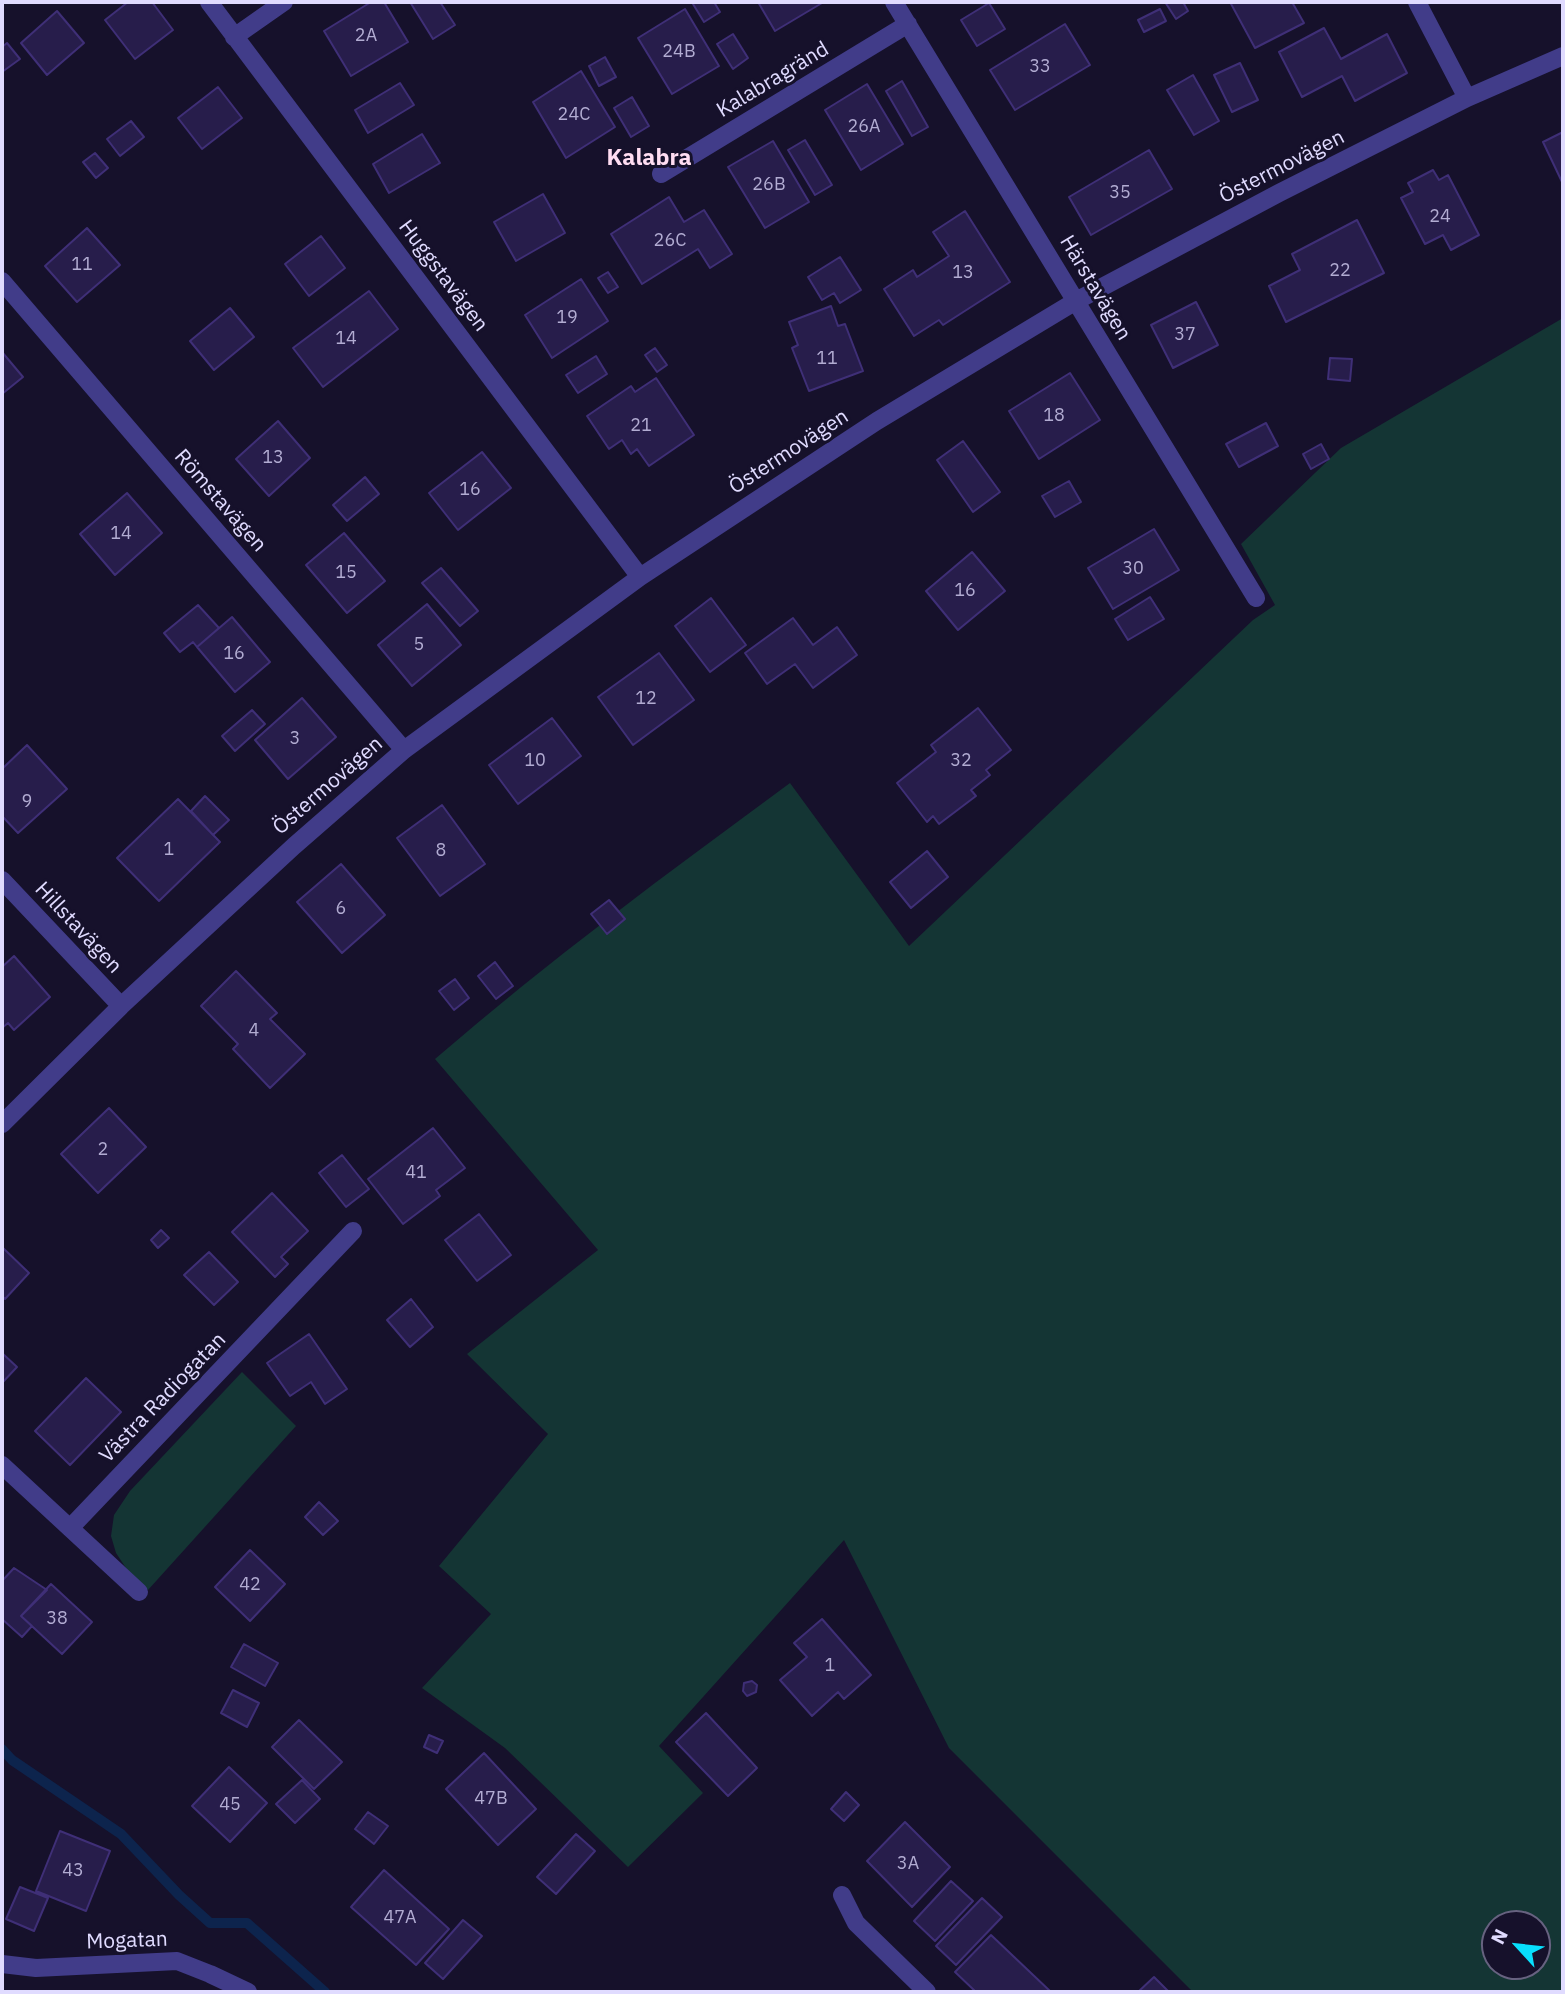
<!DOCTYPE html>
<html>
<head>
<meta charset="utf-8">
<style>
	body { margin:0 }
	#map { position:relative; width:1565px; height:1994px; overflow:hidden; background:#16112b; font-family:"IBM Plex Sans",sans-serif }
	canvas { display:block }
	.frame { position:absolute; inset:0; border:4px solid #e0dbff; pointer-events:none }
	.north { position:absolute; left:1481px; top:1910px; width:70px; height:70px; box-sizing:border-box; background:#16112b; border:2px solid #676280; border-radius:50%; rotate:297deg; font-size:19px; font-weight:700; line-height:28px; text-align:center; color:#e0dbff }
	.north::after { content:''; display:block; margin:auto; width:24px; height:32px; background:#08e0fd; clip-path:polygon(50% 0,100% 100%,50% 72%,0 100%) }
</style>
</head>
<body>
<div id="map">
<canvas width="1565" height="1994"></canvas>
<div class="frame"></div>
<div class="north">N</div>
</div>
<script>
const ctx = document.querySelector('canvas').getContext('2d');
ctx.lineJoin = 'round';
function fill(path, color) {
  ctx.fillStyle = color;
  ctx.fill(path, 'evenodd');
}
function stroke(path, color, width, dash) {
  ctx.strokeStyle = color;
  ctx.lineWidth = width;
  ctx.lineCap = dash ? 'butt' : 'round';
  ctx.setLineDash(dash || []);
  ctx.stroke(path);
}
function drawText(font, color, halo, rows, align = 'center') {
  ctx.font = font + ' "IBM Plex Sans",sans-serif';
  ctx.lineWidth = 6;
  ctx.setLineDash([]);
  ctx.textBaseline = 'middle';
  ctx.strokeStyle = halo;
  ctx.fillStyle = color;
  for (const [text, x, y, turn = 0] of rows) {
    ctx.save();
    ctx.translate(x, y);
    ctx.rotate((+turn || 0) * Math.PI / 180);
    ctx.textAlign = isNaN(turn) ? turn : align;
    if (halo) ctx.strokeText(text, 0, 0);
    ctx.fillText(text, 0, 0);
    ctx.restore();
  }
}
const green = new Path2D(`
	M1563,318V1992H1193L949,1748L844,1540L659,1746L703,1793L628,1867L505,1748L422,1688L491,1614L439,1566L548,1434L467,1354L598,1250L435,1059C548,961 669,872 790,783L909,946L1253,620L1275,605L1241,544L1341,448ZM1495,1924H1537V1966H1495Z
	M242,1372L296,1426L148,1590L130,1574L116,1553L111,1536L114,1515L130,1491Z`);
const stream = new Path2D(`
	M2,1749L12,1760L121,1834L179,1895L210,1923H247L325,1992`);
const building = new Path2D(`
	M128,2H152L173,30L135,59L105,20Z
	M371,2H384L408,42L351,76L324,31Z
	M410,2H440L455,25L433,39Z
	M696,2H714L720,12L704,22L693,4Z
	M758,2H821L822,3L775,31Z
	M1165,2H1183L1188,11L1176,19Z
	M1230,2H1292L1304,23L1255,48Z
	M989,3L1005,29L977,46L961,20Z
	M685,9L719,66L672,94L638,38Z
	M1160,9L1166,21L1144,32L1138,20Z
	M57,11L84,43L47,75L21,43Z
	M1065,24L1090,65L1015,110L990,70Z
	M1324,28L1341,59L1387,34L1407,73L1355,101L1342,76L1302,97L1279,52Z
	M733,34L748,58L733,69L717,44Z
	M7,43L20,59L2,72V47Z
	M605,57L616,77L599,86L589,66Z
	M1240,63L1258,100L1232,112L1214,75Z
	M581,71L615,127L566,158L533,102Z
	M1193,75L1219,121L1194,135L1167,90Z
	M902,81L928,127L912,136L886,91Z
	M400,83L414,105L368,133L355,110Z
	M867,84L903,144L861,170L825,110Z
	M218,87L242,118L202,149L178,118Z
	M632,97L649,126L631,137L614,108Z
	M131,121L144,137L120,156L107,139Z
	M1563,132V184L1543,142Z
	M422,134L440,163L389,193L373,164Z
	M805,140L832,185L815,195L788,150Z
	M773,141L809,202L765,228L728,167Z
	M1149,150L1172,189L1091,235L1069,197Z
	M95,153L108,168L96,178L83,162Z
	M1433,170L1439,180L1448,175L1479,235L1451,250L1443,235L1425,244L1401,198L1413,192L1408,183Z
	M543,194L565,233L516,261L494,222Z
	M669,197L684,222L704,210L732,254L710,268L698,249L642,284L611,234Z
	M965,211L1010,282L943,325L939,320L914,336L884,289L913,270L917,277L949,256L933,232Z
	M1357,220L1384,273L1286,322L1269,286L1300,270L1292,254Z
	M87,228L120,265L77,302L45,266Z
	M321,236L345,268L309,296L285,264Z
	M840,257L861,290L840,303L834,293L822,300L808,277Z
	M608,272L618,287L608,293L598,278Z
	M581,279L608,321L552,358L525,315Z
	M369,291L398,329L323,387L293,348Z
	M1196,302L1218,345L1173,368L1151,325Z
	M831,306L838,326L845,324L863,371L809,391L792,348L798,345L789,322Z
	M230,308L254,337L214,370L190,341Z
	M655,348L667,365L657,372L645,355Z
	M2,352L23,377L2,394Z
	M596,356L607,374L578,393L566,375Z
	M1330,358L1352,359L1350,381L1328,379Z
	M1070,373L1100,420L1039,459L1009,411Z
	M656,378L694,435L649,466L637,449L631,454L622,440L609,449L587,416L631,386L635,392Z
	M278,421L310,458L269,496L236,459Z
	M1266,423L1278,446L1239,467L1226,444Z
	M963,441L1000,492L973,512L937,460Z
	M1321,444L1329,459L1311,469L1303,454Z
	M482,452L511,488L458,530L429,493Z
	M365,477L379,494L347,521L333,505Z
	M1069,481L1081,502L1055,517L1042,496Z
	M127,493L162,533L115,575L80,534Z
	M1154,529L1179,570L1113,609L1088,568Z
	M344,533L385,581L347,613L306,565Z
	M972,552L1005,591L958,630L926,591Z
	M441,568L478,611L460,626L422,583Z
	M1150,597L1164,619L1128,640L1115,619Z
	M711,598L746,645L710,672L675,626Z
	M427,604L461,645L412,686L378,645Z
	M198,605L219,628L197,647L193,642L180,652L164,633Z
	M232,617L270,662L235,692L197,647Z
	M793,618L813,645L837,627L857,655L813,688L795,664L767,684L745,653Z
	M659,653L694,700L633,745L598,697Z
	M302,698L336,737L288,779L255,740Z
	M978,708L1011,750L986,770L990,775L971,790L976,796L939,824L933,816L927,822L897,783L936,752L931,745Z
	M252,710L265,724L235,751L222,736Z
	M552,718L581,756L518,804L489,765Z
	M27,745L67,789L18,833L2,816V769Z
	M205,796L229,820L213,835L191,811Z
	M178,799L220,842L159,901L117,858Z
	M442,805L485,864L440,896L397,838Z
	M927,851L948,877L911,908L890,882Z
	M341,864L385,915L342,953L297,902Z
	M609,900L625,919L607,934L591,914Z
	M14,956L50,997L14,1030L8,1023L2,1028V967Z
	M495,962L513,986L496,999L478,976Z
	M236,971L277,1013L270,1019L305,1054L270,1088L233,1049L238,1044L201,1006Z
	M455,979L469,998L454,1010L439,991Z
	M109,1108L146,1147L98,1193L61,1154Z
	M433,1128L465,1168L436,1190L440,1196L403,1224L368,1179Z
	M342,1155L369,1189L346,1207L319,1173Z
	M272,1193L308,1231L281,1257L288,1264L275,1277L232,1232Z
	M479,1214L511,1255L477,1281L445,1240Z
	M161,1230L169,1238L158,1248L151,1240Z
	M2,1247L29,1273L5,1299L2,1296Z
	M209,1252L238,1282L214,1305L184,1275Z
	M411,1299L433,1327L410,1347L387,1320Z
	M309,1334L347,1389L325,1404L311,1382L290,1396L267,1363Z
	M2,1353L17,1367L2,1383Z
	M86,1378L121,1412L70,1465L35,1431Z
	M319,1502L338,1521L323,1535L305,1517Z
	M250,1550L285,1584L250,1621L215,1587Z
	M14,1568L47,1590L21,1616L32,1626L22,1637L2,1619V1581Z
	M51,1584L92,1622L62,1654L21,1616Z
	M822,1619L871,1675L844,1699L838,1692L812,1716L780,1680L807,1657L794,1643Z
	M244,1644L278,1663L265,1686L231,1667Z
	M752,1681L757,1685L756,1692L747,1696L743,1691L744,1683Z
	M233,1690L259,1703L247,1727L221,1713Z
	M706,1713L757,1768L728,1796L676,1742Z
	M299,1720L342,1762L314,1789L272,1747Z
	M429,1735L443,1741L437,1753L424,1747Z
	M484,1753L536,1809L498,1845L446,1789Z
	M229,1767L267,1803L230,1842L192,1806Z
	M302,1780L320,1799L295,1823L276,1804Z
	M846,1792L859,1805L844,1821L831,1809Z
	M368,1812L388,1826L374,1844L355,1829Z
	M905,1822L950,1867L912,1907L867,1861Z
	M60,1831L110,1851L86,1911L36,1891Z
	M576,1834L595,1851L556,1894L537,1877Z
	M384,1870L449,1929L416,1965L351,1907Z
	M951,1881L973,1901L935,1941L914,1921Z
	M20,1887L48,1898L34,1931L6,1919Z
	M982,1898L1002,1917L956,1965L936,1946Z
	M463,1920L482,1936L443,1979L425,1963Z
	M991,1935L1051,1992H976L955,1972Z
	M1154,1977L1169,1992H1138Z`);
const minor = new Path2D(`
	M209,2L640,577
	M894,2L1256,598
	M1417,2L1467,98
	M234,37L284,2
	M661,174L908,24
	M2,281L404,750
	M2,880L121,1006
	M2,1124L121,1006L294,846L404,750L640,577L877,421L1076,301L1279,193L1467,98L1563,56
	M2,1465L139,1592
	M70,1528L353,1231
	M842,1895L856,1923L927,1992
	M2,1964L36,1968L177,1961L210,1974L248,1992`);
const numberNames = [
	["2A",366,36],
	["24B",679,52],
	["33",1040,67],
	["24C",574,115],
	["26A",864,127],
	["26B",769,185],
	["35",1120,193],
	["24",1440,217],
	["26C",670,241],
	["11",82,265],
	["22",1340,271],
	["13",963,273],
	["19",567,318],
	["37",1185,335],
	["14",346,339],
	["11",827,359],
	["18",1054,416],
	["21",641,426],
	["13",273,458],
	["16",470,490],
	["14",121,534],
	["30",1133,569],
	["15",346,573],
	["16",965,591],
	["5",419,645],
	["16",234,654],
	["12",646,699],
	["3",295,739],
	["10",535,761],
	["32",961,761],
	["9",27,802],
	["1",169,850],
	["8",441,851],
	["6",341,909],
	["4",254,1031],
	["2",103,1150],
	["41",416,1173],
	["42",250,1585],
	["38",57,1619],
	["1",830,1666],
	["47B",491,1799],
	["45",230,1805],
	["3A",908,1864],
	["43",73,1871],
	["47A",400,1918]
];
const streetNames = [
	["Kalabragränd",773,80,-31],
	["Östermovägen",1282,167,-27],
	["Huggstavägen",443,276,53],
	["Härstavägen",1095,288,59],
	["Östermovägen",789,452,-33],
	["Römstavägen",220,501,49],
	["Östermovägen",328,786,-41],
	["Hillstavägen",78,928,47],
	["Västra Radiogatan",163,1398,-46],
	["Mogatan",127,1941,-2]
];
const neighbourhoodNames = [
	["Kalabra",649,158]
];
fill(green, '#143534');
stroke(stream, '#0d244d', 10);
fill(building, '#271d4b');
stroke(building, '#3f2f77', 2);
stroke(minor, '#413c89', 18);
drawText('18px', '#b2acd2', null, numberNames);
drawText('21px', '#e0dbff', '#16112b', streetNames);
drawText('bold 23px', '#ffddf2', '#16112b', neighbourhoodNames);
</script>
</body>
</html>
